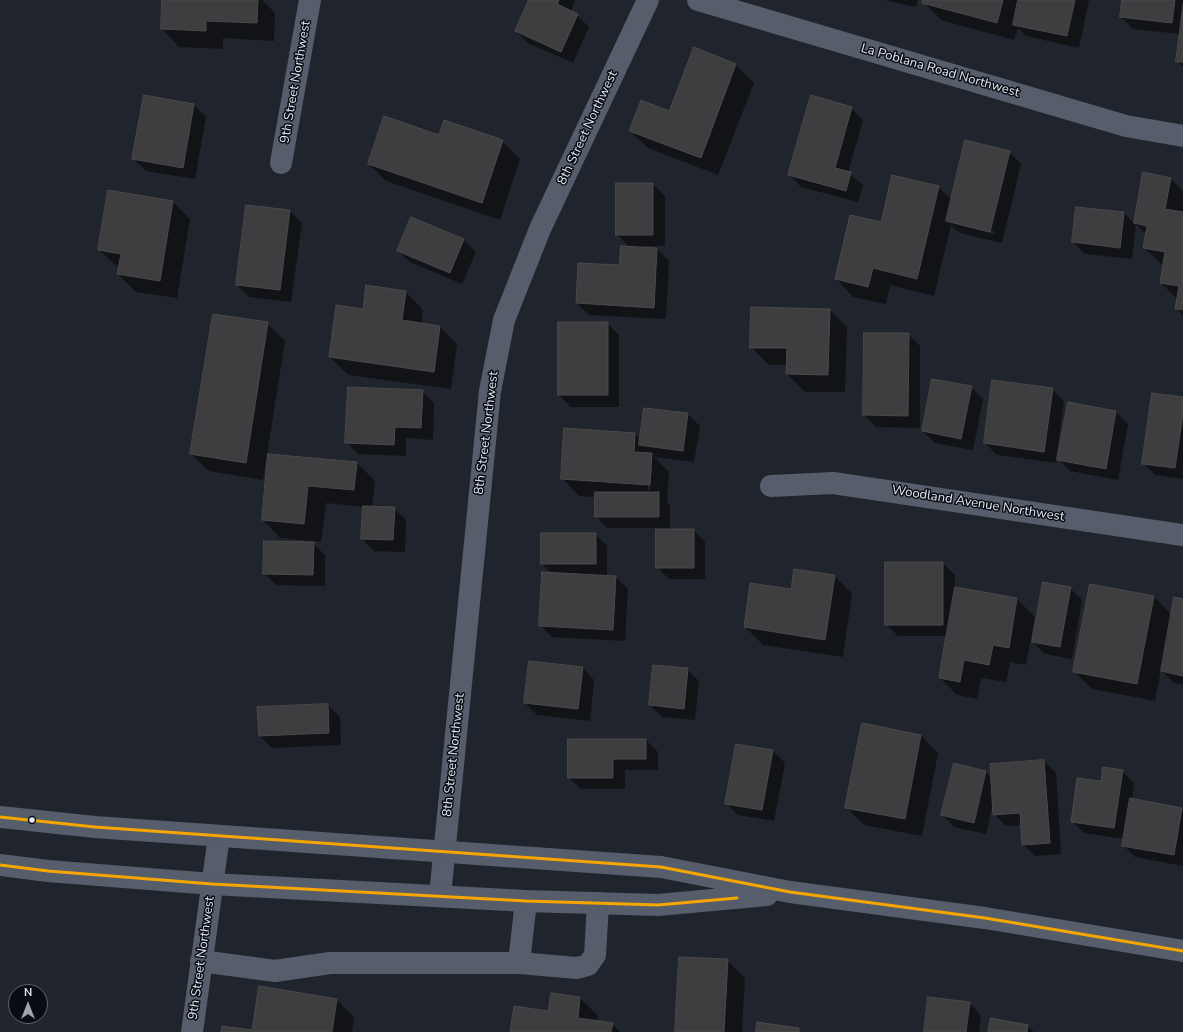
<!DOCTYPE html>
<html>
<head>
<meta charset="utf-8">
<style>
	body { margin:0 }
	#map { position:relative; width:1183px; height:1032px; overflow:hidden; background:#20242c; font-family:"Nunito Sans",sans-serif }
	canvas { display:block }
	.north { position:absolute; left:8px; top:984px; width:40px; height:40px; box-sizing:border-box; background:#090c13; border:1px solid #60646c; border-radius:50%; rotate:0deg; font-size:11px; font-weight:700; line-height:16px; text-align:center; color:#e2e8f2 }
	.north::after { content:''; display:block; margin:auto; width:14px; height:18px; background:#9ea3ad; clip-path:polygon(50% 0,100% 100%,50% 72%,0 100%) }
</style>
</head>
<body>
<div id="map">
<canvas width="1183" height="1032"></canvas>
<div class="north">N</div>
</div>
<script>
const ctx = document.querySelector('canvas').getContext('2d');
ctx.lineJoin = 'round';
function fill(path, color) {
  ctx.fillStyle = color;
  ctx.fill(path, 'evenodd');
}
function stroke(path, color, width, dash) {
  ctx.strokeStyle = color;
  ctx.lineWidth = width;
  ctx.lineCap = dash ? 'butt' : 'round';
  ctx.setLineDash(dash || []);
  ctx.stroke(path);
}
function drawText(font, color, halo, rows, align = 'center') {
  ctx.font = font + ' "Nunito Sans",sans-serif';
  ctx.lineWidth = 3;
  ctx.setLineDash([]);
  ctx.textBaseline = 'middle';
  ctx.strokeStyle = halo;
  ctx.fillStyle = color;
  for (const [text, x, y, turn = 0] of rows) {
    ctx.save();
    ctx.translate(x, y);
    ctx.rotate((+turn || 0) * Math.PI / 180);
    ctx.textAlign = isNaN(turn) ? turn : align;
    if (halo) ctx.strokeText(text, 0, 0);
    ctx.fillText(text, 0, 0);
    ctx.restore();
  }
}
const shadow = new Path2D(`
	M163,0H262L275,13L274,41L223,38V49L179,47L162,29Z
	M530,0H574L575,1L571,12L577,15L589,27L573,63L528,43L516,31Z
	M884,0H918L916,7Z
	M924,0H1089L1079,48L1026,36L1018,28L1014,40L941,20L924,2Z
	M1123,0H1183V67L1177,61L1180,34L1133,29L1121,17Z
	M694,49L736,65L754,83L718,175L648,148L630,131L670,112Z
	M194,105L206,117L195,179L146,171L134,159Z
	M851,108L863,120L848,173L863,185L858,202L801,187L790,175Z
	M502,141L520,159L500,220L386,181L369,164Z
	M1009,152L1021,164L1002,243L959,233L951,225L934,296L890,285L886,304L853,297L836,279L882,223L938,187L952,200ZM959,223L995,232L994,234L959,225Z
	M1144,174L1171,179L1183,191V316L1176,308L1177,299L1161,283L1164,266L1144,248L1146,234L1136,224L1132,259L1085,254L1073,242L1124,213L1135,224Z
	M653,184L665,196V246H643V248L657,249L669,261L666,319L589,315L577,303L620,266L629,247L617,234Z
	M173,202L190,219L177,298L136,292L118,274L119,268L99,250Z
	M290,211L302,223L291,302L249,297L237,285Z
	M464,240L476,252L462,284L410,262L398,251Z
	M406,292L423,310L421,324L440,327L457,344L451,389L348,375L330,357L364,310Z
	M829,309L847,327L845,392H805L787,374V365H769L751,347Z
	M267,323L285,341L263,480L209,471L191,454Z
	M607,323L619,335V407H571L559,395Z
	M865,334H908L920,346V428L876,427L864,415Z
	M971,387L983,399L973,450L935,443L923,431Z
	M1052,389L1064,401L1056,463L997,455L985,443Z
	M422,391L434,403L433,440L406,438V456L358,454L346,442Z
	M1183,398V479L1155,475L1143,463Z
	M1068,404L1116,412L1128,424L1118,480L1070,471L1058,459Z
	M688,414L700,426L694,462L654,457L669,472L667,502L670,505V530H694L705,542V579H669L657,567V528H607L596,516V497L579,496L562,478L635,434L641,440ZM650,466L652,468L650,490H648Z
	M269,455L357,463L375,481L372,507L394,508L406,520L405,552L374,551L362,539L364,507L326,503L321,542L280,538L263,520Z
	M595,534L607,546V577H616L628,589L625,641L552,637L540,625L552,574L542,564Z
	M313,543L325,555V586L276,585L264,573Z
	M943,563L955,575V588L1017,599L1035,617L1026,665L1010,662L1006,682L981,678L977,699L957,695L940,678L947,636H898L886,624Z
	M835,576L852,594L843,657L763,645L745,627Z
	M1070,588L1082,600L1072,659L1045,654L1033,642Z
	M1154,597L1172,615L1183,600V685L1174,683L1161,670L1155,701L1092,689L1075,672Z
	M583,668L594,680L590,721L537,715L525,703Z
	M687,669L699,681L695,720L662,717L650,705Z
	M328,705L340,717L341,745L272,748L260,736Z
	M921,736L938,753L922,836L864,825L846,807Z
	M569,740H646L658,752V770H625V789H581L569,778Z
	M773,751L785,763L774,821L738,815L726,803Z
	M1044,761L1056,773L1061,854L1035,856L1023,844L1022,825L1006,826L994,814L993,803L986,834L954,827L943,815L955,764L986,772L992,778Z
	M1122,771L1134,783L1132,800L1181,808L1183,810V866L1135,857L1123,845L1124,839L1084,833L1072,821L1102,782Z
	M727,960L745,978L742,1032H676Z
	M552,994L580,998L598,1016L597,1022L612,1024L620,1032H511L549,1012Z
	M337,1000L354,1017L352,1032H222H253Z
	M969,1003L981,1015L979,1032H925Z
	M991,1019L1028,1026L1034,1032H989Z`);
const building = new Path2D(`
	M162,0H258L257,23L206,21V31L161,29Z
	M529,0H559L557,4L578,14L561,52L515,31Z
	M923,0H1003L997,23L922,3Z
	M1018,0H1075L1067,36L1013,25Z
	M1122,0H1175L1172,23L1120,17Z
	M1183,5V62H1176Z
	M694,47L736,64L701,158L629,131L641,100L669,111Z
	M144,95L194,104L183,168L132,159Z
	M811,95L852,107L835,168L851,172L846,191L788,175Z
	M384,116L439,135L444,120L503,140L482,203L368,164Z
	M965,140L1010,151L990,232L946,221Z
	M1143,172L1171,178L1165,209L1183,212V310L1175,309L1179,286L1160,283L1165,252L1143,248L1147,226L1134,223Z
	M892,175L939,186L917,279L873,268L868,287L835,279L850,215L881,222Z
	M616,183H653V235H616Z
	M108,190L173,201L160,281L117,274L121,254L98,250Z
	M246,205L290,210L280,290L236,285Z
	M1076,207L1124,212L1120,248L1072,242Z
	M411,217L464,239L450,273L397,251Z
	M621,246L657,248L654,308L576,303L578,263L619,265Z
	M366,285L406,291L402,320L440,326L434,372L329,357L336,305L363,309Z
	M751,307L830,309L828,375L786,374L787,348H750Z
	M213,314L268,322L246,463L190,454Z
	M558,322H608V395H558Z
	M864,333H909L908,416L863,415Z
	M932,379L972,386L961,439L922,431Z
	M992,380L1053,388L1044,452L984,443Z
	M348,387L423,390L421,428L395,427L394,445L345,443Z
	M1152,393L1183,397V413L1175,468L1142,464Z
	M1068,402L1116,411L1106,469L1057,460Z
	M644,408L688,413L683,451L639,445Z
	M564,428L635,433L634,452L652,453L650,485L561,479Z
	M268,454L357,462L354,490L308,486L304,524L262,520Z
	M595,492H659V517H595Z
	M363,506L395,507L393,540L361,539Z
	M656,529H694V568H656Z
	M541,533H596V564H541Z
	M264,541L314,542L313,575L263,574Z
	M885,562H943V625H885Z
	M794,569L835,575L825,640L744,627L750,583L791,589Z
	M542,572L616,576L613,630L539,626Z
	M1043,582L1071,587L1060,647L1032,642Z
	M1090,584L1154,596L1137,684L1073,672Z
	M955,587L1017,598L1009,648L993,645L989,665L964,660L960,682L939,678Z
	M1174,597L1183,599V676L1161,671Z
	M529,661L583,667L578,709L524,703Z
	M653,665L688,668L684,709L649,705Z
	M328,704L329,733L259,736L257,707Z
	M862,723L921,735L905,819L845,808Z
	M568,739H646V759H613V778H568Z
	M736,744L773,750L762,810L725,804Z
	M1044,760L1050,843L1022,845L1020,813L993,815L990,764Z
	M954,763L986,771L974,823L941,815Z
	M1103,767L1123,770L1114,828L1071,822L1077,778L1101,781Z
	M1130,798L1182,808L1174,855L1122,846Z
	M679,957L728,959L724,1032H675Z
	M259,986L337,999L332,1032H221L222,1026L252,1030Z
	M551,993L580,997L578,1018L613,1023L611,1032H510L514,1006L548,1011Z
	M928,997L970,1002L966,1032H924Z
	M991,1018L1028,1025L1027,1032H988Z
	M757,1022L799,1028V1032H756Z`);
const minor = new Path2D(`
	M698,0L1126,126L1183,136
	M281,163L310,0
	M771,486L833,483L1183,535
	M440,896L490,391L504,320L540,229L648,0
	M201,961L275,971L330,963H519L526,901
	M519,963L577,968L588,965L595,955L598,903
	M192,1032L219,836`);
const major = new Path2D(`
	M0,817L95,827L661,867L790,892L985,918L1183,951
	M0,865L48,871L212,884L526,901L658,905L767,895`);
const bus1 = new Path2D(`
	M0,817L95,827L661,867L790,892L985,918L1183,951
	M0,865L48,871L212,884L526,901L658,905L737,898`);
const markers = [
	[32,820,3.5,"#e2e8f2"]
];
const streetNames = [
	["La Poblana Road Northwest",940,71,16],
	["9th Street Northwest",296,82,-80],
	["8th Street Northwest",588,128,-65],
	["8th Street Northwest",487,433,-83],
	["Woodland Avenue Northwest",978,504,9],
	["8th Street Northwest",454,755,-84],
	["9th Street Northwest",202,958,-82]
];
fill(shadow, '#0007');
fill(building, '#3e3e40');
stroke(building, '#4a494a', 1);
stroke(minor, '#565d6b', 22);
stroke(major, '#565e6b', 22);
stroke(bus1, '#f7a600', 3);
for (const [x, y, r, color] of markers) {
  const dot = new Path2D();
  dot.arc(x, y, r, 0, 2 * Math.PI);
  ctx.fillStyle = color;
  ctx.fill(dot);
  stroke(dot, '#090c13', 1.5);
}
drawText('13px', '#e2e8f2', '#090c13', streetNames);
</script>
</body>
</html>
